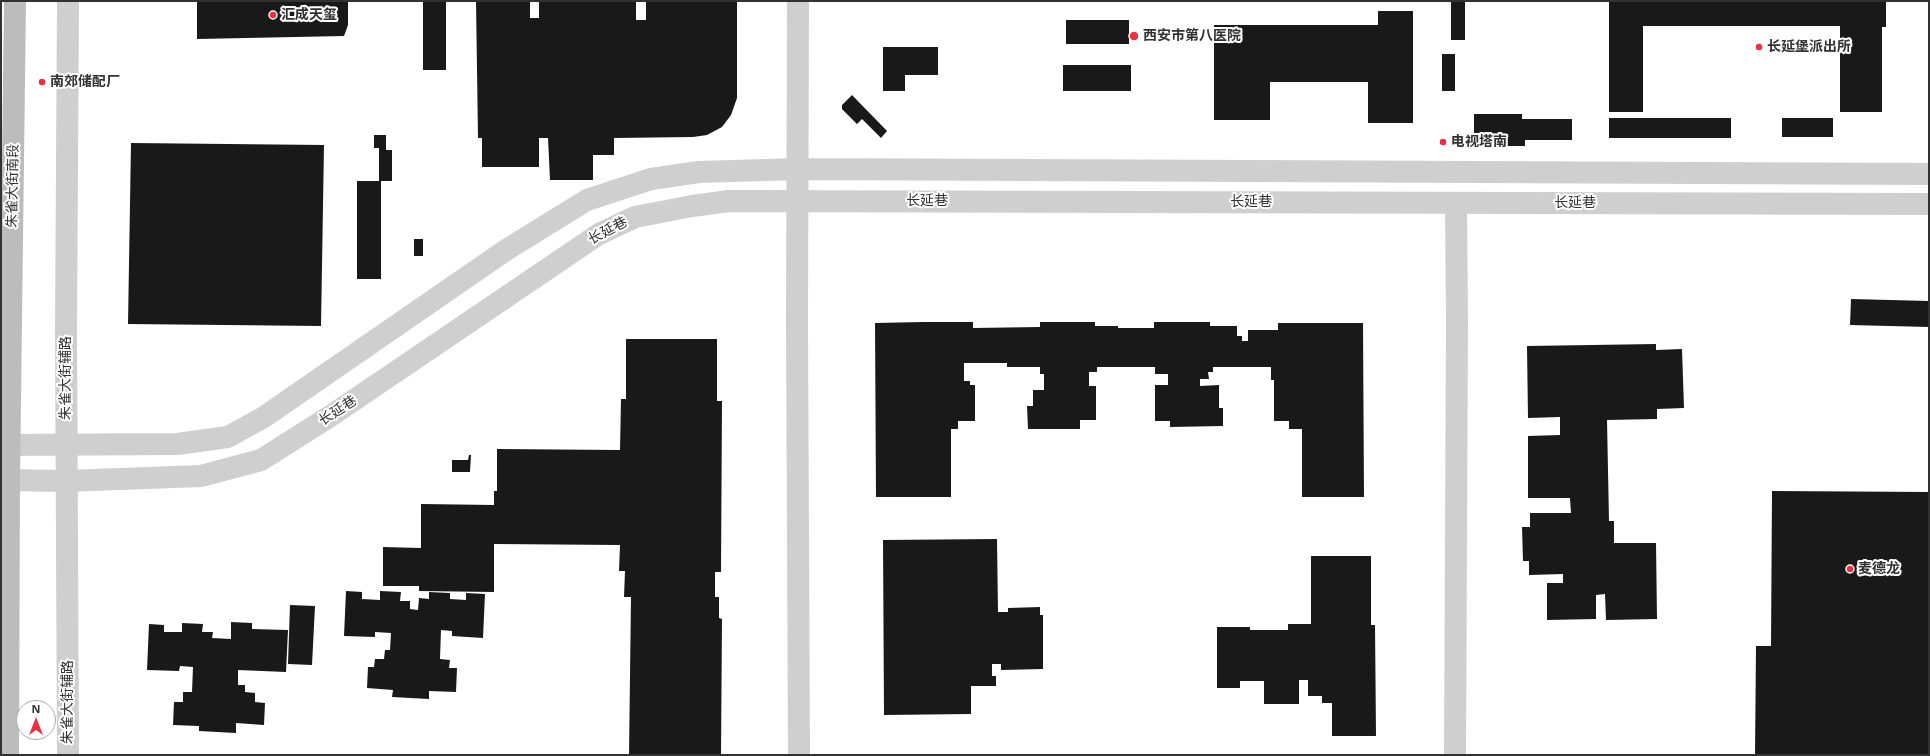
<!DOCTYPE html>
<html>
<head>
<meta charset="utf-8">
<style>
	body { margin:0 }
	#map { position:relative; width:1930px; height:756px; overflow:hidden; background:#fff; font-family:"Noto Sans",sans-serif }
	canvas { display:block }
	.frame { position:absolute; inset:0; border:2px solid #323232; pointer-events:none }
	.north { position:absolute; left:16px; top:700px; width:40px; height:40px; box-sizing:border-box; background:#fff; border:1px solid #adadad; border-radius:50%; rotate:0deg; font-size:11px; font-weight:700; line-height:16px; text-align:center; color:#323232 }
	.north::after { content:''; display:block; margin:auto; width:14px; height:18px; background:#f02e3f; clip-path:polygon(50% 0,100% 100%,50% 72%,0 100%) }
</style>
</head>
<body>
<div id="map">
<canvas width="1930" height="756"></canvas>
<div class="frame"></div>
<div class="north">N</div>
</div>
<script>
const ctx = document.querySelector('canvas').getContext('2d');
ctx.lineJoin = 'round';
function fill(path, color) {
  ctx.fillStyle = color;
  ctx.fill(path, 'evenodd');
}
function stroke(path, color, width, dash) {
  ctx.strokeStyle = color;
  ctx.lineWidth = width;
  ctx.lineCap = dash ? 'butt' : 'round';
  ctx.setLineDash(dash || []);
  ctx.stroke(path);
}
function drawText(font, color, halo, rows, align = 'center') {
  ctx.font = font + ' "Noto Sans","Noto Sans SC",sans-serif';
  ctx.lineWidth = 4;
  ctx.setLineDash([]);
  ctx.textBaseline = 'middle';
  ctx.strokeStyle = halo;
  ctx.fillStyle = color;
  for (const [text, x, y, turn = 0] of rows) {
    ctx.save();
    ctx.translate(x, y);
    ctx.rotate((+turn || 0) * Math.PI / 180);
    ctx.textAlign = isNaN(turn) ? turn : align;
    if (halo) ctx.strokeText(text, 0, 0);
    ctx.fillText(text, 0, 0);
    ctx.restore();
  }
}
const building = new Path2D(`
	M197,1H348V25L344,36L197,39Z
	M423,1H446V70H423Z
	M476,1H530V18H539V1H636V20H646V1H737V98L731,115L722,127L707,135L693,137L614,138V155H593V180H550L548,138H539V167H482V138H478Z
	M1451,1H1465V40H1451Z
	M1609,1H1886V27H1882V112H1840V26H1643V112H1609Z
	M1378,11H1413V123H1368V82H1270V120H1214V25H1378Z
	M1066,20H1129V44H1066Z
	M883,47H938V75H905V91H883Z
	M1442,54H1455V91H1442Z
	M1063,65H1131V91H1063Z
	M852,95L887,131L881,138L862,119L857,124L842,109V105Z
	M1474,114H1522V119H1572V140H1525V146H1474Z
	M1609,118H1731V138H1609Z
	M1782,118H1833V137H1782Z
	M374,135H386V150H392V181H381V279H357V181H379V148H374Z
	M131,143L324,145L321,326L128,324Z
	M414,239H423V256H414Z
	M1851,299L1929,301V327L1850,325Z
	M923,322H973V328L1040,327V322H1095V326H1118V328H1154V322H1210V326H1237V336H1242V341H1248V330H1278V323H1363L1364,497H1302V429H1289V421H1274V380H1271V367H1213V372H1208L1209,379H1200V386L1219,385V408H1223V426L1170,427V421H1155V385H1168V374H1155V367H1097V372H1089V386H1096V420H1080V429H1028L1027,406H1033V390H1044V374H1040V367H1007V363H964V381H970V385H975V421H958V429H951V497H876L875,323Z
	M626,339H717V401H722L721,572H715V597H719V618L722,619L721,755H629L631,597H624L625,571H619L620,545L494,544V592L419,591V586H383V547L421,548V504L494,505V491H497V449L620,450L621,399H626Z
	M1656,344V350L1682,349L1684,408L1657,409V419L1607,420L1609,521H1614V543H1656L1657,619L1606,620L1605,594L1596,595V619L1547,620V583H1563V574L1529,575V561H1523L1522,527H1530V513H1571L1570,498H1528V436L1560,435V417L1528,418L1527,346Z
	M469,455H471L470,472H452V460H468Z
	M1772,491L1929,492V755H1755L1756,646H1771Z
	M997,539L998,612H1008V608L1040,607V615H1043V669L1001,670V664H992V676H996V686H971V714L884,715L883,540Z
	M1311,556H1371V625H1375L1376,736H1332V703H1322V696H1308V680H1299V704H1264V681H1240V688H1217V627H1250V630H1288V624H1311Z
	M346,591L362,592V599L380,600V591L401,592L400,601H410V609L418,610L419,598L429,599V592L450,593V599L466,600V593L485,594L483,638L452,636V631L441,630L440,659L450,660L449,668H457L456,692L429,691V699L392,697L393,690L367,688L368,667H374L375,659H384L385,650H390L391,633L375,632V637L344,636Z
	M290,605L315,606L312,665L288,664Z
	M231,622L252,623V629L288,630L286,672L238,670V685H245V692L255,693V702L265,703L264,725L236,723V733L199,731V726L173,725L174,702H183V692H192L193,667L180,666L179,671L147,670L149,624L164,625V632H182V623L203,624L202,632H213L212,638L231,639Z`);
const minor = new Path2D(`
	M68,1L66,330L68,755
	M1455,755L1457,320L1456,203`);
const tertiary = new Path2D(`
	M798,1L797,321L799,755
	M1,445L177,444L228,437L264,417L506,250L587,200L651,179L699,172L799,169L1929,174
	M1,480L66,481L201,476L261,460L332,415L599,234L635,217L692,206L729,201L1929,204`);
const secondary = new Path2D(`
	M8,755L9,480L15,1`);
const markers = [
	[273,15,4,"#f02e3f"],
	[1134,36,5,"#f02e3f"],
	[1759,47,4,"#f02e3f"],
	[42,82,4,"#f02e3f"],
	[1443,142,4,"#f02e3f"],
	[1850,569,4,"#f02e3f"]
];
const poiNames = [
	["汇成天玺",281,15],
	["西安市第八医院",1143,36],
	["长延堡派出所",1767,47],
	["南郊储配厂",50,82],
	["电视塔南",1451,142],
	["麦德龙",1858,569]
];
const streetNames = [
	["朱雀大街南段",13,186,-89],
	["长延巷",927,201],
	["长延巷",1251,202],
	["长延巷",1575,203],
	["长延巷",608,231,-28],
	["朱雀大街辅路",66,378,-90],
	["长延巷",338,411,-33],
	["朱雀大街辅路",68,702,-90]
];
fill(building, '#191919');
stroke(minor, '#cfcfcf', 22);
stroke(tertiary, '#cfcfcf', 22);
stroke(secondary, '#bcbcbc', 22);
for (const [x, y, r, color] of markers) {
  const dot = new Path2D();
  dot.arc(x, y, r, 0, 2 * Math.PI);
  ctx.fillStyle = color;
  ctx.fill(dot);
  stroke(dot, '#fff', 1.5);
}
drawText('bold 14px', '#323232', '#fff', poiNames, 'left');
drawText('14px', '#323232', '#fff', streetNames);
</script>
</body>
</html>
